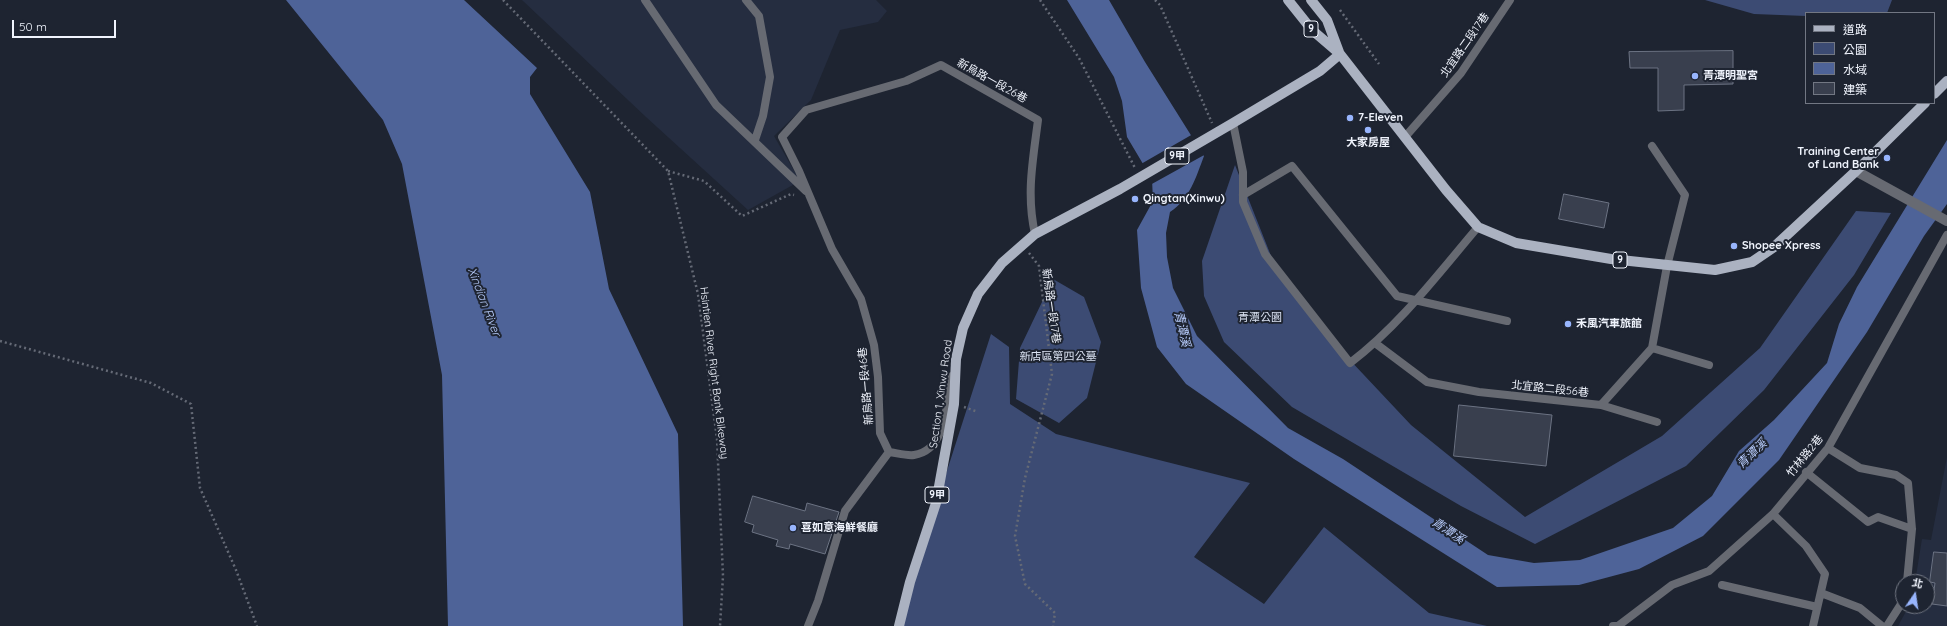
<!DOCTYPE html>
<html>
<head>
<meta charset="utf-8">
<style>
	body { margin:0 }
	#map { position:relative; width:1947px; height:626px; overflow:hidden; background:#1e2431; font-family:Quicksand,"Noto Sans TC",sans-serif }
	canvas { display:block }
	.legend { position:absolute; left:1805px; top:12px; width:130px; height:92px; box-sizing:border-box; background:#1e2431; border:1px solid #727783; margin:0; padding:5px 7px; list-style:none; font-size:12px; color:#f0f4fd }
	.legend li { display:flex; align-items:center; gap:8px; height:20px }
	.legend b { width:20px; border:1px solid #727783 }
	.north { position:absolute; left:1895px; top:574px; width:40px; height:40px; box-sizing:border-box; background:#1e2431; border:1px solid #727783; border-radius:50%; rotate:13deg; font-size:11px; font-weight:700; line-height:16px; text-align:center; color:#f0f4fd }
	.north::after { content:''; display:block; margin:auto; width:14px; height:18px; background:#98b5fd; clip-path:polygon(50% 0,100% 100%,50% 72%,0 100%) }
	.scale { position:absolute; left:12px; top:20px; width:104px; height:18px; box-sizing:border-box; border:2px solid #f0f4fd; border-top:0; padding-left:5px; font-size:12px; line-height:14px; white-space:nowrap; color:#f0f4fd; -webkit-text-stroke:3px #1e2431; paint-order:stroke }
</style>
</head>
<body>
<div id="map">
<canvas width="1947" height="626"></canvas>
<ul class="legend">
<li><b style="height:5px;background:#abb2c1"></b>道路</li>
<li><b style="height:11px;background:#3c4b73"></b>公園</li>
<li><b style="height:11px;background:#4e6398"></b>水域</li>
<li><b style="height:11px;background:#393f4e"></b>建築</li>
</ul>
<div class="north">北</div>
<div class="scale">50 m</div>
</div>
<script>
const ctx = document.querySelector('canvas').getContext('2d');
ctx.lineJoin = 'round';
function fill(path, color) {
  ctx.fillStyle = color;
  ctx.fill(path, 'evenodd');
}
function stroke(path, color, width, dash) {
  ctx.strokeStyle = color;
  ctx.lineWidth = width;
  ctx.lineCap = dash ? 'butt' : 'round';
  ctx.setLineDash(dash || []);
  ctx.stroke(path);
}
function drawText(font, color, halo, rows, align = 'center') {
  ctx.font = font + ' Quicksand,"Noto Sans TC",sans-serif';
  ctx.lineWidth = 4;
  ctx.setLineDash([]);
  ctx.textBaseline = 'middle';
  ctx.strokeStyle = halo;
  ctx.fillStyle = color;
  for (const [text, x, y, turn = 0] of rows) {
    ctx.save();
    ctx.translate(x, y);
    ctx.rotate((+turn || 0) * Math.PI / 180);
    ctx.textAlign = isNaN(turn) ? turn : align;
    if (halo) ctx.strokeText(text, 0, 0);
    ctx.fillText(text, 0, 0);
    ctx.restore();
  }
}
const built = new Path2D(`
	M522,0H876L887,11L878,22L840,30L811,100L774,136L800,181L748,210L646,117Z
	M1947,457V626H1898L1909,606H1927V582H1915L1922,539L1931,540Z`);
const green = new Path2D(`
	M1705,0H1892L1887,13H1806V16L1754,14Z
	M1235,165L1275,266L1332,341L1411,425L1525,517L1662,436L1760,348L1856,211L1891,213L1854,275L1764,390L1686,466L1535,544L1461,506L1292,407L1224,342L1204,296L1202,261Z
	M1053,279L1084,297L1101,342L1087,398L1059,423L1016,399L1020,348Z
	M991,334L1009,347L1010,404L1056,434L1250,483L1194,557L1264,604L1324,527L1429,613L1487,626H897Z`);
const water = new Path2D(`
	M286,0H464L537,68L530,77V94L590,192L609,289L678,434L683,626H448L442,375L402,164L383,120Z
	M1067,0H1109L1145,62L1204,156C1196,177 1190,199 1170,212L1166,233L1167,257L1173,288L1197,336L1288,428L1343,459L1488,555L1534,563L1580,560L1673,528L1712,496L1739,451L1774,420L1827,363L1839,324L1857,287L1947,140V204L1924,236L1867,332L1779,460L1703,536L1639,569L1579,585L1497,587L1294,459L1186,384L1157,347L1141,288L1137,230L1153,201L1152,179L1127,137L1122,101L1114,77Z`);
const pier = new Path2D(`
	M1193,134L1206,154L1150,185V179L1141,164Z`);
const building = new Path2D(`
	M1733,51V84L1684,85V110L1658,111V68H1630L1629,52Z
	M1564,194L1609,203L1604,228L1559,219Z
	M1459,405L1552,415L1546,466L1454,456Z
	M753,496L805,511L807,503L839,512L825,554L790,544L789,549L776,546L778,540L752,532L754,525L745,522Z
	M1934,552L1947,553V606L1932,604L1935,583L1930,582Z`);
const path = new Path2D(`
	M503,0L668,171L698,294L717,439L723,576L720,626
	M1040,0L1079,58L1135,168
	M1155,0L1160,5L1212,123
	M1340,10L1379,64
	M668,171L704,181L742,216L791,194L794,195
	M1029,253L1039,266L1052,374L1025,478L1015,536L1025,584L1055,613L1053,626
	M0,341L151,383L191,404L200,488L236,570L257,626
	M964,407L978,412`);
const lane = new Path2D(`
	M645,0L716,105L806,191
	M746,0L759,16L770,77L763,116L755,140
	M1233,123L1243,172V202L1265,254L1350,363C1400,325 1438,274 1478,227
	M1405,137L1461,73L1510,0
	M1243,195L1292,166L1397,296L1507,321
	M1375,343L1427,382L1479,392L1601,405L1652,348L1667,266L1685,195L1652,146
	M1652,348L1709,365
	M952,376C946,401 948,450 914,455C906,456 897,453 889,452L880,433L878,377L874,345L861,299L832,249L799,171L782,137L806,110L906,81L941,65L1038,120C1033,160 1026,194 1035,234
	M1601,405L1657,422
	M1828,448L1860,468L1896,475L1908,483L1912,529L1907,582
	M1806,472L1868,522L1878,517L1912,529
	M1773,514L1806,546L1825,574L1813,626
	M1722,585L1817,607
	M1821,593L1860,608L1882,626
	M808,626L818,601L845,511L889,452
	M1613,626H1618L1672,585L1709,571L1773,514L1828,448L1947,235
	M1887,626L1903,601`);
const street = new Path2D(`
	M1856,171L1947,221`);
const primary = new Path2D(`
	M1288,0L1312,30L1340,54L1446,190L1478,227L1516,243L1611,259L1715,270L1752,262L1774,247L1856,171L1925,103
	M1311,0L1327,20L1339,52
	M1934,94L1947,81
	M899,626L910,582L936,503L954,404L956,359L963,328L978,294L1002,263L1035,234L1120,189L1233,123L1320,71L1340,54`);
const markers = [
	[1695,76,4,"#98b5fd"],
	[1350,118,4,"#98b5fd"],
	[1368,130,4,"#98b5fd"],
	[1887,158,4,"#98b5fd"],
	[1135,199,4,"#98b5fd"],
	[1734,246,4,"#98b5fd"],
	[1568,324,4,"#98b5fd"],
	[793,528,4,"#98b5fd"]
];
const shields = [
	[1311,29,14],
	[1177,156,24],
	[1620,260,14],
	[937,495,24]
];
const shieldNames = [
	["9",1311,29],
	["9甲",1177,156],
	["9",1620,260],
	["9甲",937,495]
];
const streetNames = [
	["北宜路二段17巷",1465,45,-55],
	["新烏路一段26巷",992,81,29],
	["新烏路一段17巷",1051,306,82],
	["Hsintien River Right Bank Bikeway",714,373,83],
	["新烏路一段46巷",866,386,-95],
	["北宜路二段56巷",1550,389,6],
	["Section 1, Xinwu Road",941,394,-82],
	["竹林路2巷",1805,456,-51]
];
const poiNames = [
	["青潭明聖宮",1703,76],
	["7-Eleven",1358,118],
	["大家房屋",1368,143,"center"],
	["Training Center",1879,152,"right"],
	["of Land Bank",1879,165,"right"],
	["Qingtan(Xinwu)",1143,199],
	["Shopee Xpress",1742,246],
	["禾風汽車旅館",1576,324],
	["喜如意海鮮餐廳",801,528]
];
const parkNames = [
	["青潭公園",1260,318],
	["新店區第四公墓",1058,357]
];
const waterNames = [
	["Xindian River",484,302,69],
	["青潭溪",1182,329,77],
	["青潭溪",1752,454,-44],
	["青潭溪",1448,531,34]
];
fill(built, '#252d40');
fill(green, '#3c4b73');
fill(water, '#4e6398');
fill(pier, '#1e2431');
fill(building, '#393f4e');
stroke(building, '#6c7383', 1);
stroke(path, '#656a76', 2.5, [2, 3]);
stroke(lane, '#676a72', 8);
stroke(street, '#676a72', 10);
stroke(primary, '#abb2c1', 10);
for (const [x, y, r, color] of markers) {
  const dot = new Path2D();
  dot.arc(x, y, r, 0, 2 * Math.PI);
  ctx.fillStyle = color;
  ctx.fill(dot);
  stroke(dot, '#1e2431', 1.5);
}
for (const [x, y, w] of shields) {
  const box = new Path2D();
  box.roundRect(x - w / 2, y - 8, w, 16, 3);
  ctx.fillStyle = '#1e2431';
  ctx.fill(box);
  stroke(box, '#f0f4fd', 1);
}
drawText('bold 10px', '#f0f4fd', null, shieldNames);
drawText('11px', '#f0f4fd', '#1e2431', streetNames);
drawText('bold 11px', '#f0f4fd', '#1e2431', poiNames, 'left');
drawText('11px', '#dae2f2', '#1e2431', parkNames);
drawText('italic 12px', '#b9cefe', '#1e2431', waterNames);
</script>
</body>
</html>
